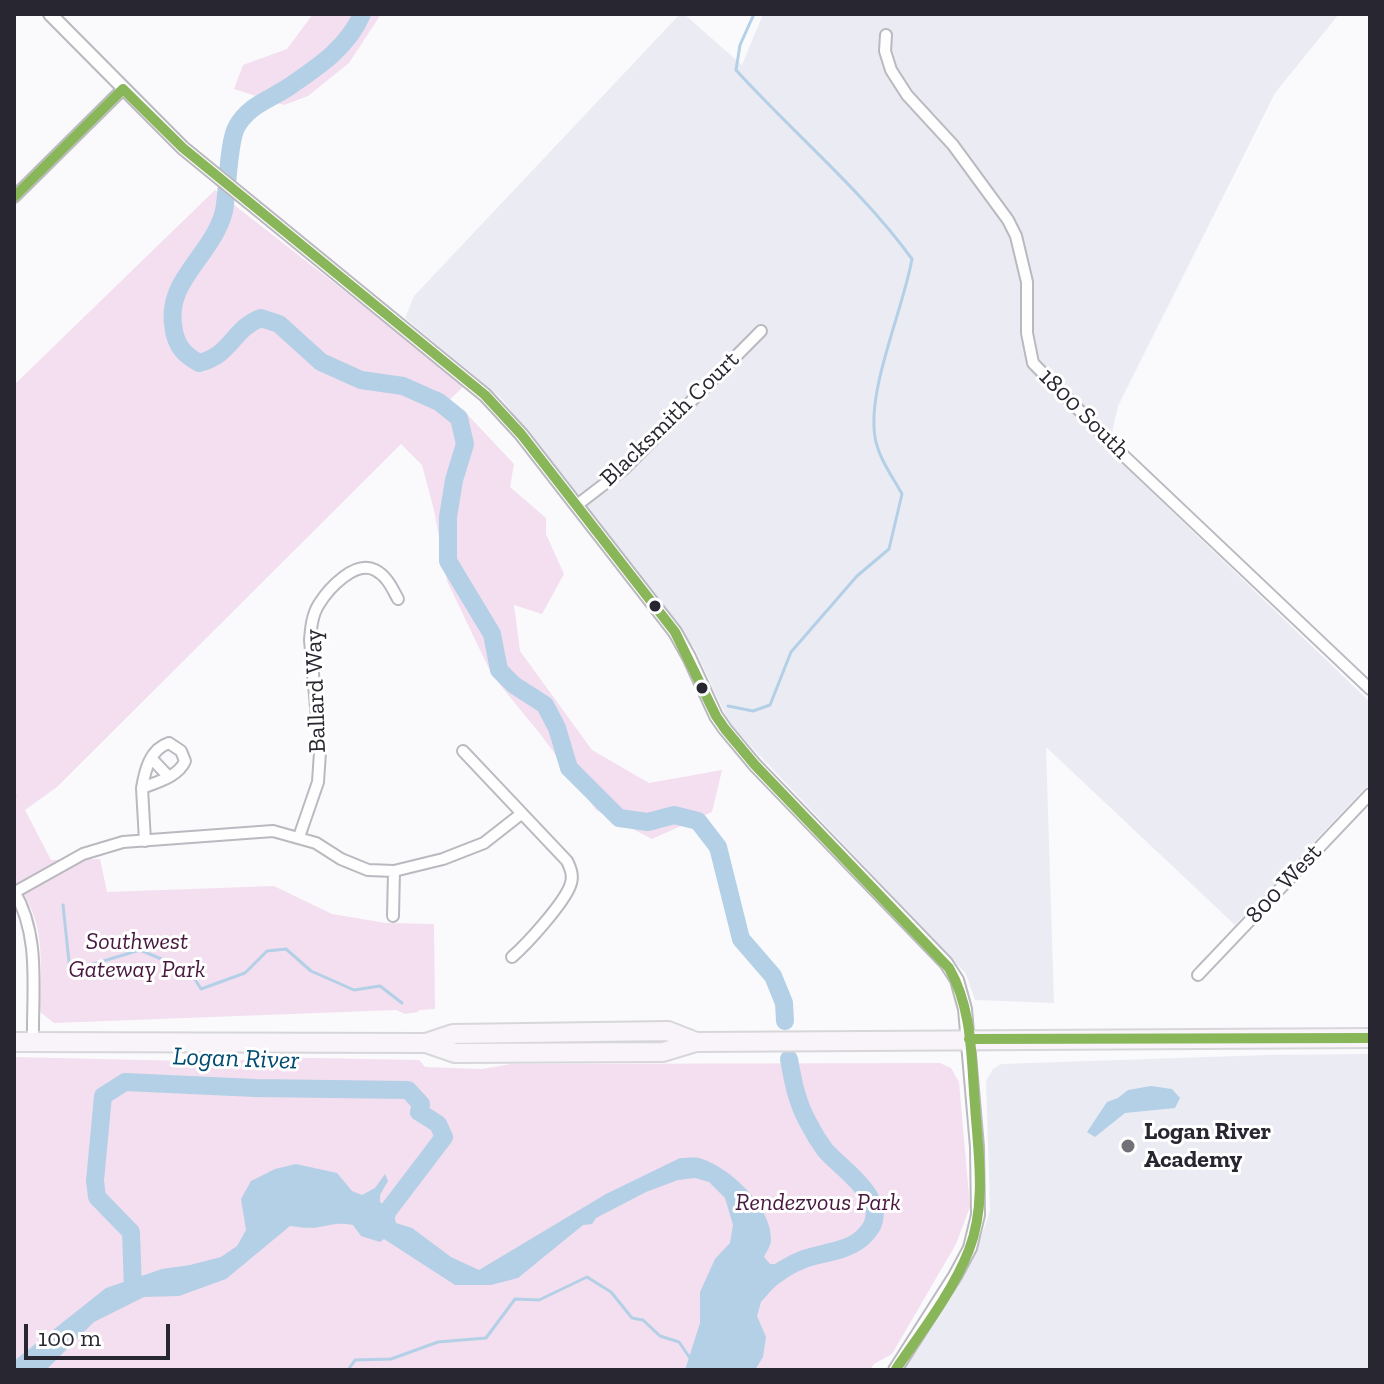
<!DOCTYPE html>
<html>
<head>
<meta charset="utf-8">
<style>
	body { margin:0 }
	#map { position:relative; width:1384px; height:1384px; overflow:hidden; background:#fafafd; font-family:"Zilla Slab",serif }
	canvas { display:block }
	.frame { position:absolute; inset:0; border:16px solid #282731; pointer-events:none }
	.scale { position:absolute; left:24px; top:1324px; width:146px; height:36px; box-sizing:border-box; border:4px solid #282731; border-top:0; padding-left:10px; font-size:24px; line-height:28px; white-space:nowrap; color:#282731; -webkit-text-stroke:6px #fff; paint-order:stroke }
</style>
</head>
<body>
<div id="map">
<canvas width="1384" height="1384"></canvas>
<div class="frame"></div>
<div class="scale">100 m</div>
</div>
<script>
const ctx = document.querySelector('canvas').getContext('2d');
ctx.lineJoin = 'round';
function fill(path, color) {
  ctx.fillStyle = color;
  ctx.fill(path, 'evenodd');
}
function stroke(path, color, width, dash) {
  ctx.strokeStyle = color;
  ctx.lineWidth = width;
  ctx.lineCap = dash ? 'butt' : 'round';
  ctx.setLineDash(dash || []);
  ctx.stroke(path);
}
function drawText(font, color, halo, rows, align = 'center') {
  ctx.font = font + ' "Zilla Slab",serif';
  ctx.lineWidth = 6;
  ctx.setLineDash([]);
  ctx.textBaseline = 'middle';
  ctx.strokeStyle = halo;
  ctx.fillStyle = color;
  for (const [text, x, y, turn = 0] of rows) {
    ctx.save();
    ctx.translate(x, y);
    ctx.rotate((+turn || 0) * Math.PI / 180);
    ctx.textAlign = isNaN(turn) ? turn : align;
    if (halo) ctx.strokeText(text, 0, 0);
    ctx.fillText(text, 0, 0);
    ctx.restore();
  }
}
const built = new Path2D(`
	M680,14H684L742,65L763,14H1339L1275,93L1118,406L1108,450L1370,702V783L1235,925L1046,747L1054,1003L975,1000L966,974L729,723L695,649L501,398L405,318L414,296Z
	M1370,1054V1370L905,1368L980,1240L990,1211L986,1081L993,1069L1001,1064L1266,1055Z`);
const green = new Path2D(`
	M313,14H381L349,63L308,96L284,105L234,89L243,65L287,49Z
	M215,190L465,385L441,408L466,413L514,464L510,487L546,518V534L564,574L542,614L514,605L520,651L592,750L649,783L722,770L712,812L652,839L596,810L541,735L492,675L447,581L434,510L422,465L401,444L57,787L25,810L51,860L100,859L107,892L274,886L332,914L386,923L434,924L435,1009L419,1010L418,1012L405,1014L396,1010L54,1023L40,1012C40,962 48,922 14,881V385Z
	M14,1057L230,1062L262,1057L419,1060L425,1067L482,1069L511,1064L940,1063L951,1068L959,1082L970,1207L956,1244L892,1354L874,1364L870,1370H14Z`);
const water = new Path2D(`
	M1151,1086L1172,1089L1180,1098L1175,1108L1125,1113L1095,1137L1087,1132L1107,1102L1118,1098L1128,1090Z
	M680,1158C686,1158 694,1157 699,1158C730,1167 772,1207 771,1240C771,1246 766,1252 764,1257L770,1264H780L784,1276L761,1302L757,1316L766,1337L763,1357L755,1370H685L700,1323V1292L715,1259L730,1243L733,1225L725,1198L709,1182L695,1178L678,1180L646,1192L596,1218L592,1224L583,1225L518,1278L491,1285H455L384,1239L380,1242L361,1236L353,1225C338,1222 332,1225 319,1227C310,1229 299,1227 290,1226L226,1279L179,1296L144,1297L94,1322L46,1370H14V1361L106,1288L162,1269L190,1265L221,1257L237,1246L246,1230L241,1199L251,1181L275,1169L296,1164L337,1173L352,1191L362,1195L375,1188L385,1174L388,1181L380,1195V1202L393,1211L396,1223L412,1228L451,1257L479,1270L606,1194Z`);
const stream = new Path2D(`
	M728,706L753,711L770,705L791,652L857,576L889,549L902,494C892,476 878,457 875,437C867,389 903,310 912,259C862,190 794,134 736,70L740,45L754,14
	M14,795L15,796
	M63,905L70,971L140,950L190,971L201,989L245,973L267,951L286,949L311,971L354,990L380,986L402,1003
	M348,1370L355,1360L391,1359L438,1342L486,1338L515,1299L539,1300L587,1277L611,1292L632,1318L643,1320L660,1336L679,1342L690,1358`);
const river = new Path2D(`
	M362,14C348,47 319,66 290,86C270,100 250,104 237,126C228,141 228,190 224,211C212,258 163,280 174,331C177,347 185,355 199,363C232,355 232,329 261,318L279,324L321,362L361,380L403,386L439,402L459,418L465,444L454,480L448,517V561L492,634L499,670L514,685L545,705L557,728L569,768L619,818L648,822L674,815L698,821L718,847L741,939L773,976L784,1003L785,1021
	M763,1285C775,1274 788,1265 804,1259C822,1253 848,1251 862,1238C899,1205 845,1173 825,1150C819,1142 813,1132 809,1124C797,1103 793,1082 789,1059
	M133,1291L131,1232L97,1197L95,1181L103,1096L125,1082L255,1088L408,1090L421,1104L419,1112L438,1124L444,1137L387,1212L384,1227`);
const minor = new Path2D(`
	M886,35L885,51L891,70L907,95L953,145L1008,220L1016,236L1027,282V333L1033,363L1122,454L1370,689
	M14,197L123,89
	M577,505L624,469L761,331
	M463,751L567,861C571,869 574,877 570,886C563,904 528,943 512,957
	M151,758L169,777
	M142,788C145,770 150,749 169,743L181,751L185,761C178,777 157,782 142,788L145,841
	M299,837L318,782L320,752L310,640C311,628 312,615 319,604C329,588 355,560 375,570C387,576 392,588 398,599
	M14,891C41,936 32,991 33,1042
	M15,892L83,854L123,842L273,831L316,843L341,859L368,870L394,871L443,859L484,843L521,814
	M393,916L394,871
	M1198,975L1370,794`);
const tertiary = new Path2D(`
	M50,14L183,148L485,395L521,434L675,632L689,657L716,716L725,729L755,765L946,963L957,980L965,1009L977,1147L978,1215L970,1248L955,1276L895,1370`);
const trunk = new Path2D(`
	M14,1042L426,1043L453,1034L668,1031L696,1042
	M426,1043L455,1053L663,1052L696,1042L1370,1038`);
const bus1 = new Path2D(`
	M123,89L183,148L485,395L521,434L675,632L716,716L725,729L755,765L949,968C973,1010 971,1058 975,1105C978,1152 987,1204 969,1250C952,1293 922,1331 896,1369
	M14,197L123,89
	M969,1039L1370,1038`);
const markers = [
	[655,606,7,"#282731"],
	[702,688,7,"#282731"],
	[1128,1146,8,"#727178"]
];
const streetNames = [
	["1800 South",1084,414,45],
	["Blacksmith Court",670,419,-44],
	["Ballard Way",316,691,-92],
	["800 West",1284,884,-47]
];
const parkNames = [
	["Southwest",137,942],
	["Gateway Park",137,970],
	["Rendezvous Park",818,1203]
];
const poiNames = [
	["Logan River",1144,1132],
	["Academy",1144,1160]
];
const waterNames = [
	["Logan River",236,1059,2]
];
fill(built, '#ebebf4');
fill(green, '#f3dfef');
fill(water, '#b4d0e6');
stroke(stream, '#b4d0e6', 3);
stroke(river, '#b4d0e6', 18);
stroke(minor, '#bab9bf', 14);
stroke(tertiary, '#bab9bf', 16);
stroke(trunk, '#d7d6d9', 22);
stroke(minor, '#fefeff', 10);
stroke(tertiary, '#fefeff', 12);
stroke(trunk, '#f8f4fa', 18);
stroke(bus1, '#89b659', 10);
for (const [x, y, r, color] of markers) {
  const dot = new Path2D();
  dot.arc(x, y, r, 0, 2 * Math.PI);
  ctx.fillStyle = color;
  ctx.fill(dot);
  stroke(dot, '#fff', 3);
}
drawText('24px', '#282731', '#fff', streetNames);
drawText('italic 24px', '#48183f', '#fff', parkNames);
drawText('bold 24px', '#282731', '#fff', poiNames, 'left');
drawText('italic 26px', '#004b71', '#fff', waterNames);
</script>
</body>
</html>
